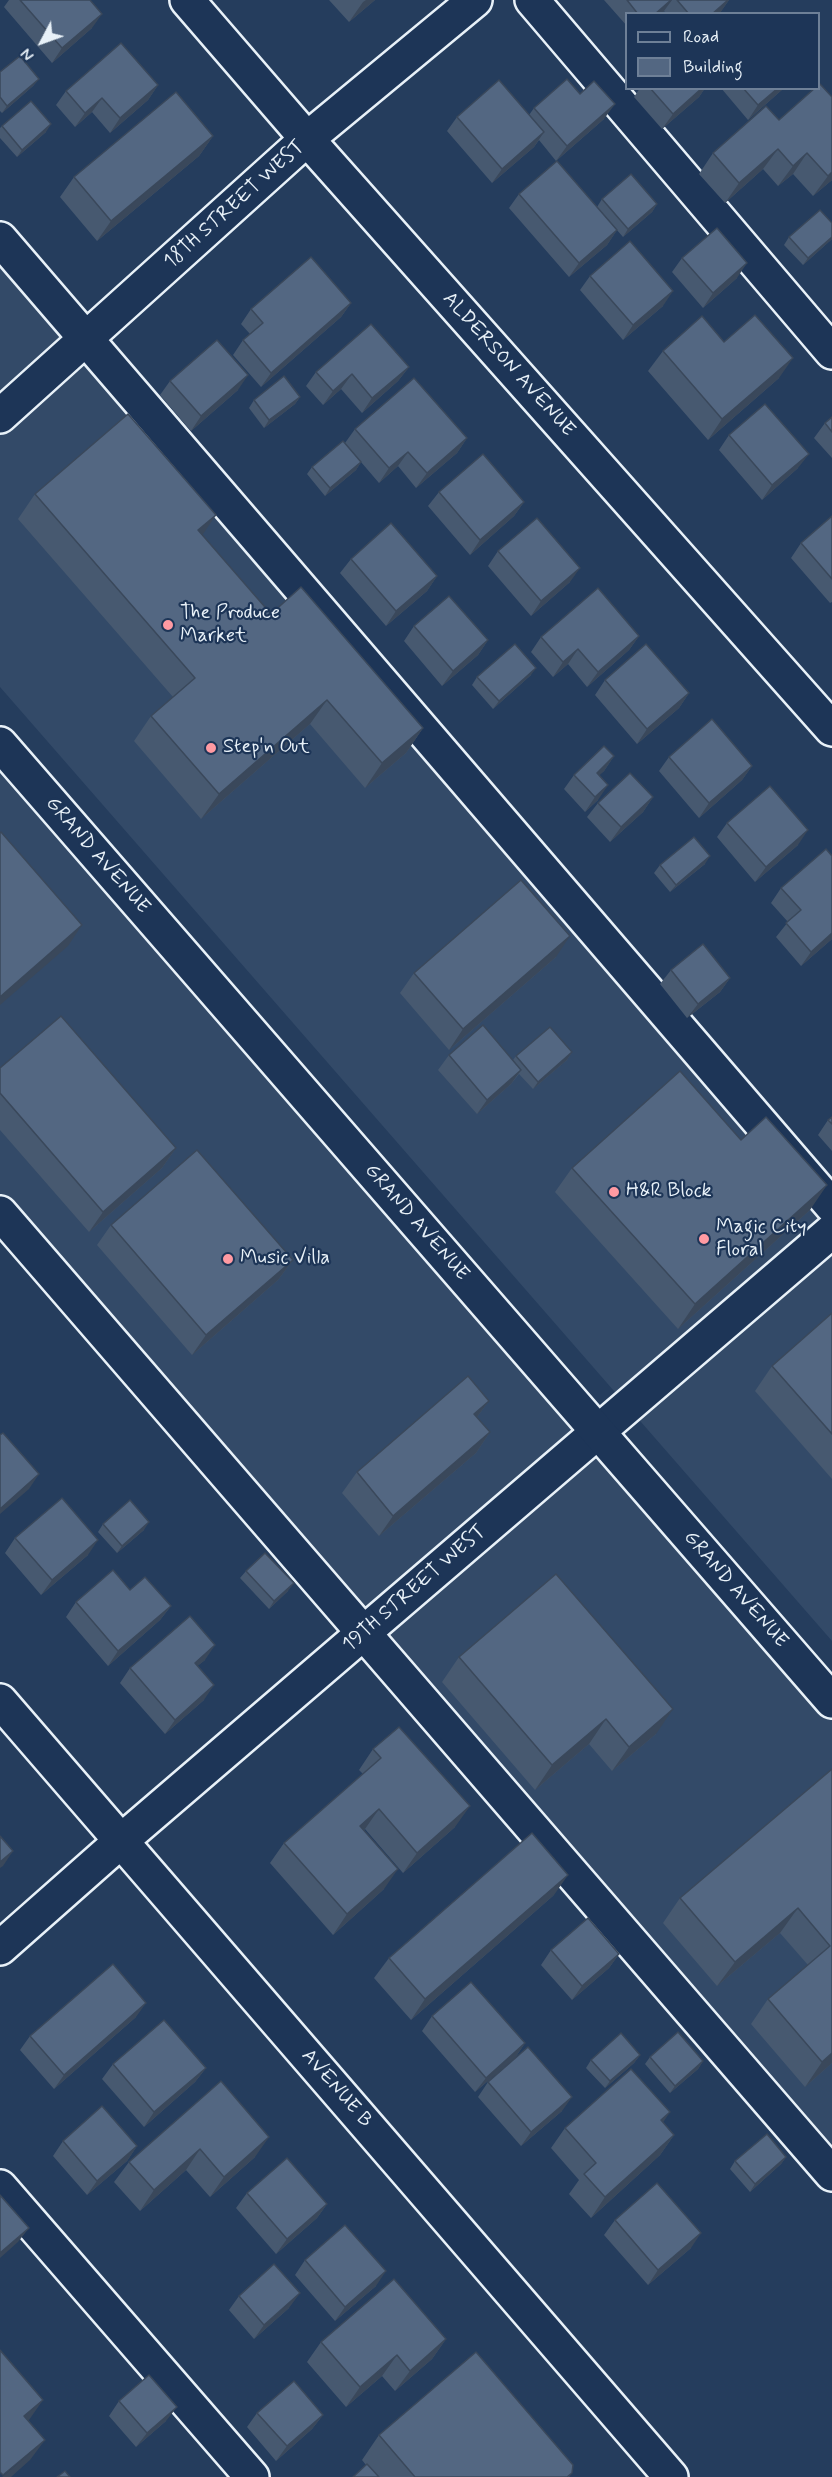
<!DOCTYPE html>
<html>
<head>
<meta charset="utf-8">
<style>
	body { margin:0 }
	#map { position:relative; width:832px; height:2477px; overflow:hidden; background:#253d5d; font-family:Mynerve,sans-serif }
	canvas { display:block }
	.legend { position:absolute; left:625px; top:12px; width:195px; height:78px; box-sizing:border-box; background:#1d3557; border:2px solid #6e8097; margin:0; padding:8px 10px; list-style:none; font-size:18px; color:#e8f1f8 }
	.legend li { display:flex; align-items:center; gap:12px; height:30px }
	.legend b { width:30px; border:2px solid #6e8097 }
	.north { position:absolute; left:12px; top:12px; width:60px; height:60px; -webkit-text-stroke:4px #1d3557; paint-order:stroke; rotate:229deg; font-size:16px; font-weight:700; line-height:24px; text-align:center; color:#e8f1f8 }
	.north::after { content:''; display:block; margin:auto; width:21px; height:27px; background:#e8f1f8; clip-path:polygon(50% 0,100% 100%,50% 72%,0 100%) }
</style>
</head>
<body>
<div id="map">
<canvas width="832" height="2477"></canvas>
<ul class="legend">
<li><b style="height:8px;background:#1d3557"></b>Road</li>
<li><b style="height:16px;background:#536782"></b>Building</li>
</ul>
<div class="north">N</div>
</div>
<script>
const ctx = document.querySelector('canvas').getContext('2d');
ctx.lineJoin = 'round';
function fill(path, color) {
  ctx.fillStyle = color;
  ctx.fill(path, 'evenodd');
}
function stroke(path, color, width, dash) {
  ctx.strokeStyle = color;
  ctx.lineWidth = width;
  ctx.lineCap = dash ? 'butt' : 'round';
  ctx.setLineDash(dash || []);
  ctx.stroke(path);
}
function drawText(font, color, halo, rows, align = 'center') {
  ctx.font = font + ' Mynerve,sans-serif';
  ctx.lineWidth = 4.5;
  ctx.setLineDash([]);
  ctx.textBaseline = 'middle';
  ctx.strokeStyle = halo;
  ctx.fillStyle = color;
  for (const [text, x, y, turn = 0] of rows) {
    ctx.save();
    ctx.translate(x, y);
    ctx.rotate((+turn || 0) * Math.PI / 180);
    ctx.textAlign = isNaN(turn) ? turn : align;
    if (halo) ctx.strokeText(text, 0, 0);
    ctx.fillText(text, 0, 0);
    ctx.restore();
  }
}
const built = new Path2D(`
	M0,239L832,1206V1641L0,687Z
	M0,744L832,1701V2174L0,1211Z`);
const minor = new Path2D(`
	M187,0L307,139L832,729
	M532,0L832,352
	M0,239L832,1206
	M0,416L307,139L475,0
	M0,1213L832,2174
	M0,1701L671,2477
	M0,1948L121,1841L832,1231
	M0,2187L252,2477`);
const major = new Path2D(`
	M0,744L832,1701`);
const wall = new Path2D(`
	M9,0H90L92,28L52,63L4,7Z
	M329,0H375L349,22Z
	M604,0H729L719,14H666L664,11L662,14H627V26Z
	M0,72L39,79L33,86L2,113L0,111Z
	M158,85L148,100L110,133L92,112L75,127L56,105L66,91Z
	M640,88H705L699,97L662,129L634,97Z
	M721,88H784L748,120Z
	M580,94L604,119L556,161L539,140L534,147L492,183L447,131L457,117L529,115L534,108Z
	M832,97V180L813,196L793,174L778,186L763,169L725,203L699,174L713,153L779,120Z
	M2,126L46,132L17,157L0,138V128Z
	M213,136L199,156L97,241L60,197L74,177Z
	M519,194L617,230L607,245L569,277L509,208Z
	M602,199L657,204L652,212L623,237L597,207Z
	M832,223V239L803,265L784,245L789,237Z
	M682,258L737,278L703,308L672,272Z
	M590,276L663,306L623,340L580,290Z
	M351,303L341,317L261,387L233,355L243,340L250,334L241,324L251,309Z
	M663,351L779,378L708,440L648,371Z
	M409,367L398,381L362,413L341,389L323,405L306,386L316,372Z
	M170,381L238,390L191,431L160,395Z
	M300,397L295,404L264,428L249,408L254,400Z
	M832,417V458L814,438L825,423Z
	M355,429L467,438L457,453L416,488L398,466L379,483L361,462L356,470L325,496L307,474L312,467L345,443Z
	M729,435L798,468L762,500L719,450Z
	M439,492L524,502L514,516L470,555L428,506Z
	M35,494L202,535L271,614L423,728L406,753L365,788L310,724L201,819L134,741L151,716L173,697L18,519Z
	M832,516V602L830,603L791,558L801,543Z
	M498,551L570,582L531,616L488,566Z
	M351,559L437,576L427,591L386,626L340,573Z
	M414,626L488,640L478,655L442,686L404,641Z
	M639,636L629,650L587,687L568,664L553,677L531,652L541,637Z
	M531,675L493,709L472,685L477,677Z
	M605,680L689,693L679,708L637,744L595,695Z
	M614,756L604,771L599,775L598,800L585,812L564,789L574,775Z
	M669,757L752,766L742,780L699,818L659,771Z
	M653,797L643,812L610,842L587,817L598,803Z
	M727,823L798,845L755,882L717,837Z
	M832,856V939L801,966L776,937L788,922L771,903L781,888Z
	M705,864L670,892L654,873L660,865Z
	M556,957L449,1050L400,993L414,973Z
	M671,970L730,978L720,992L687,1018L660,984Z
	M572,1052L567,1060L533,1089L519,1074L511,1084L477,1114L438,1070L449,1055L513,1060L516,1056Z
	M0,1068L176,1148L162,1168L89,1232L0,1130Z
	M832,1117V1151L818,1135L828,1120Z
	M741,1140L810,1210L678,1329L555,1192L572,1168Z
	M111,1225L293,1260L278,1280L192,1355L97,1245Z
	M832,1313V1479L755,1391L772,1366Z
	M489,1401L477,1417L490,1432L476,1453L379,1536L342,1493L357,1472Z
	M103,1524L144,1530L117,1553L98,1532Z
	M15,1538L88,1555L41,1595L5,1553Z
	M246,1571L288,1591L269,1609L240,1578Z
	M130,1590L171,1606L160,1620L108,1666L66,1617L76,1602Z
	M459,1657L656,1734L612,1771L589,1744L535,1790L442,1682Z
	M205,1660L197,1666L204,1700L165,1734L120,1683L130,1668Z
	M373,1749L455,1827L403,1873L365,1829L364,1830L384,1889L333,1935L270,1863L284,1843L363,1774L359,1770Z
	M832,1769V2063L805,2087L751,2024L768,1999L808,1965L780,1933L717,1986L663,1923L680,1898Z
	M554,1895L411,2020L374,1978L389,1958Z
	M551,1950L619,1954L609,1968L572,2000L541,1965Z
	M432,2016L525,2043L515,2058L475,2092L422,2031Z
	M136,2017L54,2089L20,2050L30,2036Z
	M640,2055L634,2063L605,2088L586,2068L591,2060Z
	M650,2057L703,2061L698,2069L670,2093L645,2064Z
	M113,2064L206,2068L195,2082L144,2127L102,2079Z
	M221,2081L255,2157L210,2197L186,2170L140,2211L114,2182L129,2162Z
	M488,2082L562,2111L521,2146L478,2097Z
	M565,2128L674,2135L660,2155L591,2218L569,2194L579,2180L551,2148Z
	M63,2141L137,2146L127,2161L87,2195L53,2156Z
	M786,2157L781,2164L750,2192L730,2169L735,2161Z
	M247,2193L327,2204L317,2218L276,2254L236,2208Z
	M615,2220L691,2248L648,2285L604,2235Z
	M305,2260L376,2286L335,2321L295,2275Z
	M239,2296L289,2308L254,2339L229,2310Z
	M446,2339L432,2359L395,2391L382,2376L346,2407L307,2362L321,2342Z
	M119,2401L166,2421L136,2447L109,2416Z
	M257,2413L323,2415L312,2429L276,2461L247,2427Z
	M379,2435L572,2473L569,2477H353L366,2465L362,2460Z`);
const shadedWall = new Path2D(`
	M366,0H375L349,22L363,2Z
	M671,0H672L664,11L662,14H655Z
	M728,0H729L720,13L719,14H712Z
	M102,14L92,28L52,63L62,48Z
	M39,79L33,86L2,113L7,106Z
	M158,85L148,100L110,133L120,118Z
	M702,88H705L699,97L662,129L673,114Z
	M778,88H784L748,120L758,105Z
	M102,98L92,112L75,127L85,113Z
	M615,104L604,119L556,161L567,146Z
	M51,124L46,132L17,157L22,150Z
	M544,132L534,147L492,183L502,169Z
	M213,136L199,156L97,241L111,221Z
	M778,149L763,169L725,203L739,183Z
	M807,153L793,174L778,186L793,166Z
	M832,172V180L813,196L828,176Z
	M657,204L652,212L623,237L628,229Z
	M617,230L607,245L569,277L579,263Z
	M832,237V239L803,265L808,258Z
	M747,263L737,278L703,308L713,293Z
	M673,291L663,306L623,340L633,325Z
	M351,303L341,317L261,387L271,373Z
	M793,358L779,378L708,440L722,419Z
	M409,367L398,381L362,413L372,398Z
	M352,374L341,389L323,405L333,391Z
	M248,375L238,390L191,431L201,416Z
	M300,397L295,404L264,428L269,420Z
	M467,438L457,453L416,488L427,473Z
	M408,452L398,466L379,483L389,468Z
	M809,454L798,468L762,500L772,485Z
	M361,462L356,470L325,496L330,488Z
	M524,502L514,516L470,555L480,540Z
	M216,515L199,540L198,530Z
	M580,568L570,582L531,616L541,601Z
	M437,576L427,591L386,626L396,611Z
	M639,636L629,650L587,687L598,672Z
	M488,640L478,655L442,686L453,671Z
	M578,649L568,664L553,677L563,662Z
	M536,668L531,675L493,709L499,701Z
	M689,693L679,708L637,744L647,729Z
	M327,700L310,724L201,819L219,794Z
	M423,728L406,753L365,788L382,763Z
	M614,756L604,771L587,787L597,773Z
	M752,766L742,780L699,818L709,803Z
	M608,785L598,800L585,812L595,797Z
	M653,797L643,812L610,842L621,827Z
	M808,830L798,845L755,882L766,867Z
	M710,856L705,864L670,892L676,885Z
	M82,925L68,946L0,1005V997Z
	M832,933V939L801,966L811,952Z
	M570,936L556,957L449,1050L463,1029Z
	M730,978L720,992L687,1018L698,1004Z
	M572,1052L567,1060L533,1089L538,1082Z
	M521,1070L511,1084L477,1114L487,1100Z
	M176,1148L162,1168L89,1232L103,1212Z
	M827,1185L810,1210L678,1329L695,1304Z
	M293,1260L278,1280L192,1355L206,1335Z
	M489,1401L474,1421V1414Z
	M490,1432L476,1453L379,1536L393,1516Z
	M39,1474L29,1489L0,1514V1509Z
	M149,1522L144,1530L117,1553L122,1546Z
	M98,1540L88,1555L41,1595L52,1580Z
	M294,1583L288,1591L269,1609L274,1601Z
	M171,1606L160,1620L108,1666L118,1651Z
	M215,1645L205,1660L184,1677L195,1663Z
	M214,1685L204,1700L165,1734L175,1720Z
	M673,1709L656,1734L612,1771L629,1747Z
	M606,1719L589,1744L535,1790L552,1765Z
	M470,1806L455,1827L403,1873L417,1853Z
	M379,1809L365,1829L346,1846L360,1826Z
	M13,1851L3,1866L0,1868V1862Z
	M398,1869L384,1889L333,1935L347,1914Z
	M568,1875L554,1895L411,2020L425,1999Z
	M798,1908L780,1933L717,1986L735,1962Z
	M619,1954L609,1968L572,2000L582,1986Z
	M146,2003L136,2017L54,2089L64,2075Z
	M525,2043L515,2058L475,2092L486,2078Z
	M832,2053V2063L805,2087L822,2062Z
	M640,2055L634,2063L605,2088L610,2081Z
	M703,2061L698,2069L670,2093L675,2086Z
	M206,2068L195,2082L144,2127L154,2112Z
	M572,2097L562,2111L521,2146L531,2132Z
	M670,2112L656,2133L661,2120Z
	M674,2135L660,2155L591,2218L605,2197Z
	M269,2137L255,2157L210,2197L224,2177Z
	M137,2146L127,2161L87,2195L97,2181Z
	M200,2149L186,2170L140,2211L154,2190Z
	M786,2157L781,2164L750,2192L755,2184Z
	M327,2204L317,2218L276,2254L287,2239Z
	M29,2228L18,2242L0,2258V2253Z
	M701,2233L691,2248L648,2285L658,2270Z
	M386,2271L376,2286L335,2321L345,2307Z
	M300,2293L289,2308L254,2339L264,2325Z
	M446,2339L432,2359L395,2391L410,2371Z
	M397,2355L382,2376L346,2407L360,2387Z
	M43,2400L29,2420L10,2436L24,2416Z
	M177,2407L166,2421L136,2447L147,2433Z
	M323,2415L312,2429L276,2461L287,2446Z
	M45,2440L30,2460L11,2477H2Z`);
const building = new Path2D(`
	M20,0H90L102,14L62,48Z
	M627,0H671L655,14H638Z
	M677,0H728L712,14H689Z
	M121,43L158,85L120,118L102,98L85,113L66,91Z
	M20,56L39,79L7,106L0,97V72Z
	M567,79L580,94L594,81L615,104L567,146L534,108Z
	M499,80L544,132L502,169L457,117Z
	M820,84L832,97V172L828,176L807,153L793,166L778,149L739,183L713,153L766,106L779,120L815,88H819V85Z
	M650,88H702L673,114Z
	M743,88H778L758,105Z
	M176,92L213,136L111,221L74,177Z
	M31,101L51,124L22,150L2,126Z
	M557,161L617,230L579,263L519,194Z
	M631,174L657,204L628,229L602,199Z
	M820,210L832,223V237L808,258L789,237Z
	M717,228L747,263L713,293L682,258Z
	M630,241L673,291L633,325L590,276Z
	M311,257L351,303L271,373L243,340L263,323L251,309Z
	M755,315L793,358L722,419L663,351L702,316L724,342Z
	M371,324L409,367L372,398L352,374L333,391L316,372Z
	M217,340L248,375L201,416L170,381Z
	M284,376L300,397L269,420L254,400Z
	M414,378L467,438L427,473L408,452L389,468L355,429Z
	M765,404L809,454L772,485L729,435Z
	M128,414L216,515L198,530L271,614L301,587L423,728L382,763L327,700L219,794L151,716L195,678L35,494Z
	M832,417V432L825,423Z
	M343,441L361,462L330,488L312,467Z
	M483,454L524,502L480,540L439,492Z
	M832,516V579L801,543Z
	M537,518L580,568L541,601L498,551Z
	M391,523L437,576L396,611L351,559Z
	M598,588L639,636L598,672L578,649L563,662L541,637Z
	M449,596L488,640L453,671L414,626Z
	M515,644L536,668L499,701L477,677Z
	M646,644L689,693L647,729L605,680Z
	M712,719L752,766L709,803L669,757Z
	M604,746L614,756L597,773L608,785L595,797L574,775Z
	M630,773L653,797L621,827L598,803Z
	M770,786L808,830L766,867L727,823Z
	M1,832L82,925L0,997V833Z
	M694,837L710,856L676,885L660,865Z
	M826,849L832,856V933L811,952L786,923L801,910L781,888Z
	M521,880L570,936L463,1029L414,973Z
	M703,944L730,978L698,1004L671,970Z
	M61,1016L176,1148L103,1212L0,1093V1068Z
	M483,1025L521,1070L487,1100L449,1055Z
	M550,1027L572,1052L538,1082L516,1056Z
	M680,1071L741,1140L766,1117L827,1185L695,1304L572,1168Z
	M832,1117V1124L828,1120Z
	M197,1150L293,1260L206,1335L111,1225Z
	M832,1313V1434L772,1366Z
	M468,1376L489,1401L474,1414L490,1432L393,1516L357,1472Z
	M3,1433L39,1474L0,1509V1435Z
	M62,1498L98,1540L52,1580L15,1538Z
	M130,1500L149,1522L122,1546L103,1524Z
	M265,1553L294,1583L274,1601L246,1571Z
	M113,1570L130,1590L145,1577L171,1606L118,1651L76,1602Z
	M556,1574L673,1709L629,1747L606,1719L552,1765L459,1657Z
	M190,1616L215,1645L195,1663L214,1685L175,1720L130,1668Z
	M399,1727L470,1806L417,1853L379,1809L360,1826L398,1869L347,1914L284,1843L381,1758L373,1749Z
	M832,1769V2053L822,2062L768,1999L830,1946L798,1908L735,1962L680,1898Z
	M532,1833L568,1875L425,1999L389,1958Z
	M0,1836L13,1851L0,1862Z
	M588,1918L619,1954L582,1986L551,1950Z
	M113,1964L146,2003L64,2075L30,2036Z
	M471,1982L525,2043L486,2078L432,2016Z
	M164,2020L206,2068L154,2112L113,2064Z
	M678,2032L703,2061L675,2086L650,2057Z
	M621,2033L640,2055L610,2081L591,2060Z
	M528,2047L572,2097L531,2132L488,2082Z
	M631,2069L670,2112L661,2120L674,2135L605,2197L584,2174L596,2163L565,2128Z
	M221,2081L269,2137L224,2177L200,2149L154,2190L129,2162Z
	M102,2106L137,2146L97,2181L63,2141Z
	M767,2134L786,2157L755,2184L735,2161Z
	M287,2158L327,2204L287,2239L247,2193Z
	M657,2183L701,2233L658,2270L615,2220Z
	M0,2195L29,2228L0,2253Z
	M345,2225L386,2271L345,2307L305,2260Z
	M274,2264L300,2293L264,2325L239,2296Z
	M394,2279L446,2339L410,2371L397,2355L360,2387L321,2342Z
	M0,2350L43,2400L24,2416L45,2440L3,2475L0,2472Z
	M476,2352L573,2465L572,2473L567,2477H415L379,2435Z
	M149,2375L177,2407L147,2433L119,2401Z
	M294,2381L323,2415L287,2446L257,2413Z
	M367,2464L379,2477H353Z
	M65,2471L70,2477H57Z`);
const markers = [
	[168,625,6,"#ff9aa2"],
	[211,748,6,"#ff9aa2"],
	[614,1192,6,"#ff9aa2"],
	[704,1239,6,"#ff9aa2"],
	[228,1259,6,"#ff9aa2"]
];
const streetNames = [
	["18TH STREET WEST",235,205,-42],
	["ALDERSON AVENUE",508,365,48],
	["GRAND AVENUE",97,856,49],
	["GRAND AVENUE",416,1223,49],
	["19TH STREET WEST",415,1589,-41],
	["GRAND AVENUE",735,1590,49],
	["AVENUE B",336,2089,49]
];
const poiNames = [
	["The Produce",180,614],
	["Market",180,637],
	["Step'n Out",223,748],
	["H&R Block",626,1192],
	["Magic City",716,1228],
	["Floral",716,1251],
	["Music Villa",240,1259]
];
fill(built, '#334a68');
stroke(minor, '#e8f1f8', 38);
stroke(major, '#e8f1f8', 38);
stroke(minor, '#1d3557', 33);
stroke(major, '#1d3557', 33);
fill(wall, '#475970');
fill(shadedWall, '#3a485b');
fill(building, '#536782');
stroke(building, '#3a485b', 1.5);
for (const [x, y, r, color] of markers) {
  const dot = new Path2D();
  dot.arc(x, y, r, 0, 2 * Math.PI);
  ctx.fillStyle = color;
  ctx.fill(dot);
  stroke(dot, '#1d3557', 2);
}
drawText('20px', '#e8f1f8', '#1d3557', streetNames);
drawText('20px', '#e8f1f8', '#1d3557', poiNames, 'left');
</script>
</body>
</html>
